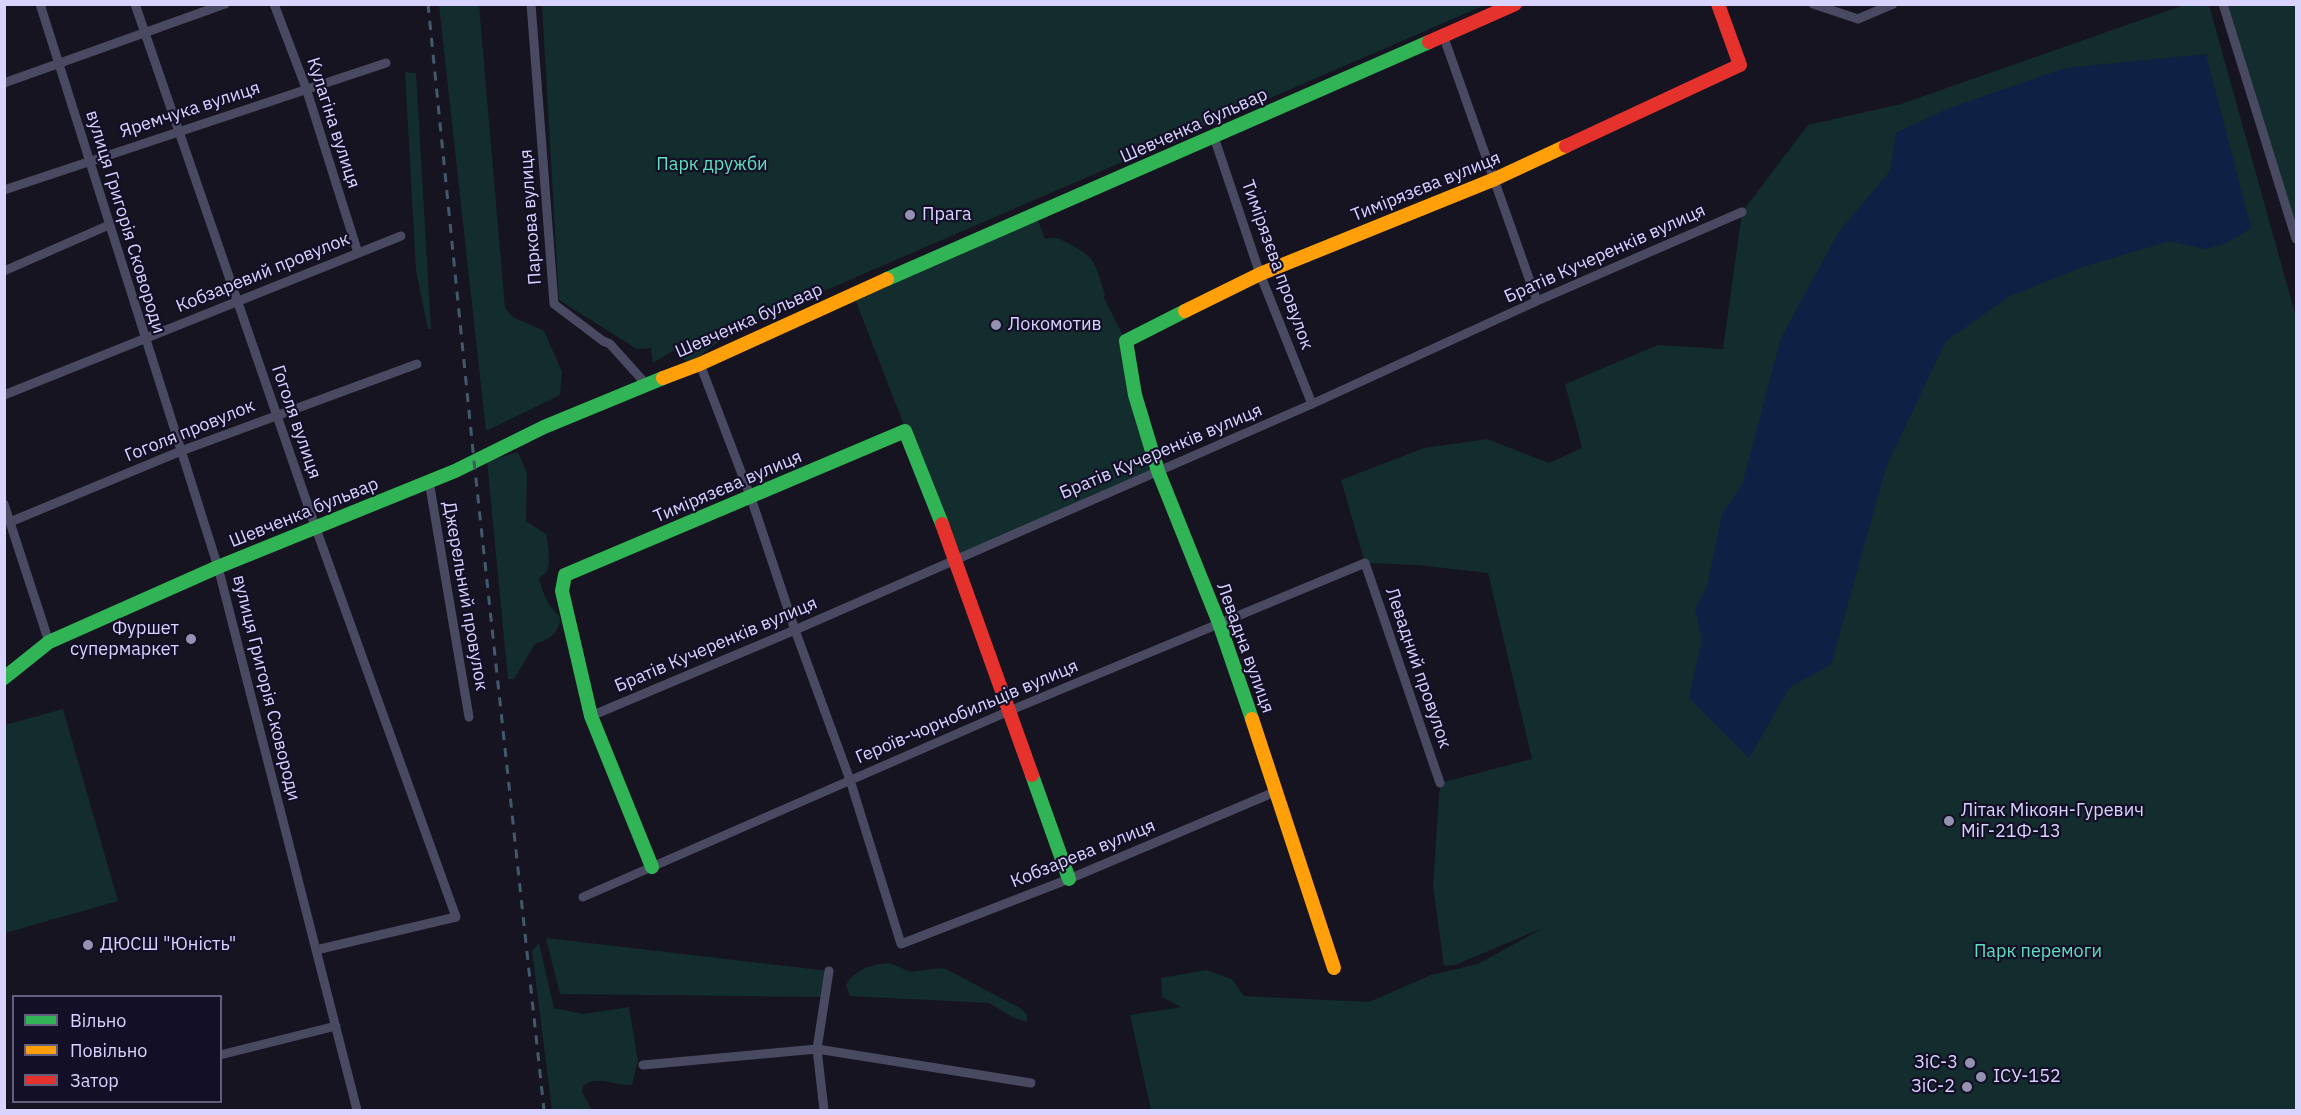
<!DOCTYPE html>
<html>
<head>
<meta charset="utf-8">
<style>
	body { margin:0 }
	#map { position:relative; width:2301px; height:1115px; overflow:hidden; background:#161421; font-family:"IBM Plex Sans",sans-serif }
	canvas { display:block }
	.frame { position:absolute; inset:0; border:6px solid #d9d4ff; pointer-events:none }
	.legend { position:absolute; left:12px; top:995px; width:210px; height:108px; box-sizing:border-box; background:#130f26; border:2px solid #625e7d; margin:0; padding:8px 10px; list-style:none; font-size:18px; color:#d9d4ff }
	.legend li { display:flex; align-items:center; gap:12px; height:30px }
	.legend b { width:30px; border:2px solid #625e7d }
</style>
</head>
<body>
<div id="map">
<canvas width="2301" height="1115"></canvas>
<div class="frame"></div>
<ul class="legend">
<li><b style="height:8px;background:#30b455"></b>Вільно</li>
<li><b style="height:8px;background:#ff9f0a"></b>Повільно</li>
<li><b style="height:8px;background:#e5322d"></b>Затор</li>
</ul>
</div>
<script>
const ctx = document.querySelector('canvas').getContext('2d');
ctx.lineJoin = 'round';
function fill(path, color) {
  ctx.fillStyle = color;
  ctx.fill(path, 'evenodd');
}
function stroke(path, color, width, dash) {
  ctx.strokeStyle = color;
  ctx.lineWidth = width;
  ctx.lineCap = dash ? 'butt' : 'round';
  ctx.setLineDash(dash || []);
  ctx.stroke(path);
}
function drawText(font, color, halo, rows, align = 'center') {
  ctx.font = font + ' "IBM Plex Sans",sans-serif';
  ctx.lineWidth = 4.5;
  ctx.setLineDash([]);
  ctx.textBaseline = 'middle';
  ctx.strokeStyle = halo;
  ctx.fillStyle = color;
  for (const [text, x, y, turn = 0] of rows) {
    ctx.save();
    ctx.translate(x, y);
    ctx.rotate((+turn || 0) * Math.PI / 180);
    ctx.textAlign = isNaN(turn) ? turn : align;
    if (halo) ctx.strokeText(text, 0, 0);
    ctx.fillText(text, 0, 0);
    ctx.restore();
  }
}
const green = new Path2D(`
	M439,5H479L505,308L513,317L544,331L562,372L560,395L486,431Z
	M542,5H1485L734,330L689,364L674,350L653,363L651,348L637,349L559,300Z
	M2184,5H2209L2296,317V1110H1151L1130,1015L1181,1007L1162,997L1161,978L1206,970L1232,979L1244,996L1369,1002L1431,975L1478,964L1543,928L1455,965L1444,966L1433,886L1440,783L1532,759L1488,573L1418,565L1365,563L1341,480L1424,448L1487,439L1549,463L1582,448L1565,384L1658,345L1723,349L1742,212L1808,125L1901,104Z
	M2223,5H2296V241Z
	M405,72L416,73L431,329H428L416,271Z
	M1036,215L1045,239C1053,236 1060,239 1068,243C1097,258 1095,264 1105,294L1104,298L1126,341L1158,471L956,559L853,294Z
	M518,452L527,473L526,521L546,534C548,541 551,565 547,571C546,574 542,575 539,578C543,594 548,606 560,617C560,633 549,640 535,644L514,679H508L487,461Z
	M63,709L118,901L5,933V725Z
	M546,938L829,971L825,997L560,994Z
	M539,943L554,1008L583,1014L629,1007L638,1061L632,1085C616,1086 596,1074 583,1086L582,1092L592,1110H552L532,951Z
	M889,963L911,972L940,968L946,969L1022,1009L1027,1015V1022L1014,1018L989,1003L850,996L846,985C856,968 872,965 889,963Z`);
const water = new Path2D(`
	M2206,54L2251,228L2225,244L2205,249L2170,241L2086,266L2010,296L1946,341L1886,467L1831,665L1790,687L1749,758L1689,698L1702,639L1695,608L1707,587L1722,514L1742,485L1781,338L1838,233L1890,171L1896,133L1947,109L2065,68Z`);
const street = new Path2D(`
	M40,4L218,567L357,1110
	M135,4L315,526L456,917L316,950
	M274,4L306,88L358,253
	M531,4L554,304L603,341L610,344L646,384
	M1813,4L1858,19L1893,4
	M2223,4L2296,239
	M1443,35L1537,301
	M4,83L225,4
	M1214,137L1260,274L1312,404
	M4,190L386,63
	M4,271L109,225
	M700,364L751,498L795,630L850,780L901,944L1069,879L1277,791
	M4,395L401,236
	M429,481L469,717
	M4,504L49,642
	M10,522L181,451L417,364
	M591,716L795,630L1312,404L1537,301L1742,212
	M583,897L1009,711L1365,563L1440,783
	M220,1055L336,1026
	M643,1065L817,1049L1031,1083
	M824,1110L817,1049L829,971`);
const fast = new Path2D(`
	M887,279L1429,42
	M1185,311L1126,341L1135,395L1158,471L1219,623L1252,719
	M4,678L49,642L218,567L455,471L544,427L663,378
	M1032,775L1069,879
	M652,867L591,716L562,591L565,575L905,431L942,524`);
const slow = new Path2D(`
	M1185,311L1260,274L1495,179L1566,146
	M663,378L700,364L887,279
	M1252,719L1334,968`);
const jam = new Path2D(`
	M1429,42L1515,4
	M1566,146L1740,65L1718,4
	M942,524L1032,775`);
const rail = new Path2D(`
	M428,4L474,461L544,1110`);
const markers = [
	[910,215,6,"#9591b1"],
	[996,325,6,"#9591b1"],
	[191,639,6,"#9591b1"],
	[1949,821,6,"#9591b1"],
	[88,945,6,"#9591b1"],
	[1970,1063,6,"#9591b1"],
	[1981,1077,6,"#9591b1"],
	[1967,1087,6,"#9591b1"]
];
const streetNames = [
	["Яремчука вулиця",190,110,-18],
	["Кулагіна вулиця",333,123,72],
	["Шевченка бульвар",1194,126,-24],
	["Тимірязєва вулиця",1426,187,-22],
	["Паркова вулиця",531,217,-94],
	["вулиця Григорія Сковороди",125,222,73],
	["Братів Кучеренків вулиця",1605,254,-24],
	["Тимірязєва провулок",1277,265,70],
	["Кобзаревий провулок",263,273,-22],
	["Шевченка бульвар",749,321,-24],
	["Гоголя вулиця",296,422,71],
	["Гоголя провулок",190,431,-22],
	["Братів Кучеренків вулиця",1161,452,-23],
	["Тимірязєва вулиця",728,487,-23],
	["Шевченка бульвар",304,513,-22],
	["Джерельний провулок",465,596,80],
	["Братів Кучеренків вулиця",716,645,-23],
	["Левадна вулиця",1245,648,70],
	["Левадний провулок",1418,668,71],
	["вулиця Григорія Сковороди",266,688,76],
	["Героїв-чорнобильців вулиця",967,712,-23],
	["Кобзарева вулиця",1083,854,-22]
];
const parkNames = [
	["Парк дружби",712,165],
	["Парк перемоги",2038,952]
];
const poiNames = [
	["Прага",922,215],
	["Локомотив",1008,325],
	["Фуршет",179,629,"right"],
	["супермаркет",179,650,"right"],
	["Літак Мікоян-Гуревич",1961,811],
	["МiГ-21Ф-13",1961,832],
	["ДЮСШ \"Юність\"",100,945],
	["ЗіС-3",1958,1063,"right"],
	["ІСУ-152",1993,1077],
	["ЗіС-2",1955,1087,"right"]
];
fill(green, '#132c2d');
fill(water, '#0d2144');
stroke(street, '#4a4962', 9);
stroke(fast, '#30b455', 14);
stroke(slow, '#ff9f0a', 14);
stroke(jam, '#e5322d', 14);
stroke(rail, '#43596b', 3, [9, 8]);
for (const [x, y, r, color] of markers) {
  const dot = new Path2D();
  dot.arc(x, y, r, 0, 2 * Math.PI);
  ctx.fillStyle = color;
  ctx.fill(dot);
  stroke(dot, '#130f26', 2);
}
drawText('18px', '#d9d4ff', '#130f26', streetNames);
drawText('18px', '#5fe0c0', '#130f26', parkNames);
drawText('18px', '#d9d4ff', '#130f26', poiNames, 'left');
</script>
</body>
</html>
